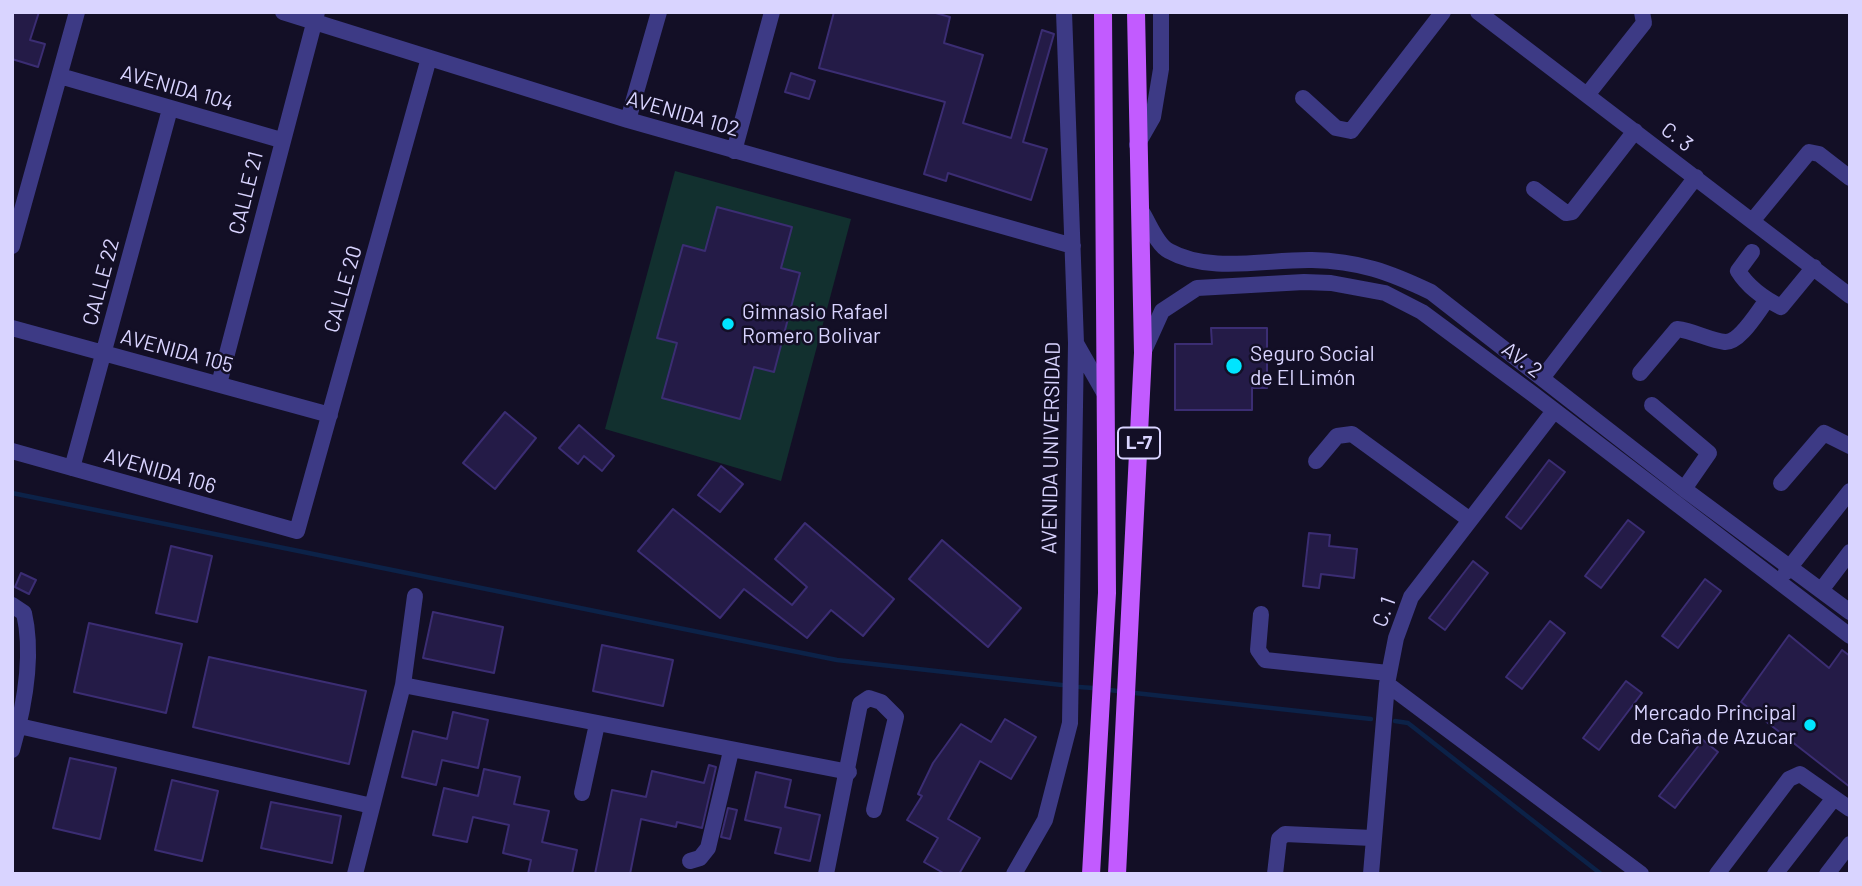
<!DOCTYPE html>
<html>
<head>
<meta charset="utf-8">
<style>
	body { margin:0 }
	#map { position:relative; width:1862px; height:886px; overflow:hidden; background:#130f26; font-family:Barlow,sans-serif }
	canvas { display:block }
	.frame { position:absolute; inset:0; border:14px solid #d9d4ff; pointer-events:none }
</style>
</head>
<body>
<div id="map">
<canvas width="1862" height="886"></canvas>
<div class="frame"></div>
</div>
<script>
const ctx = document.querySelector('canvas').getContext('2d');
ctx.lineJoin = 'round';
function fill(path, color) {
  ctx.fillStyle = color;
  ctx.fill(path, 'evenodd');
}
function stroke(path, color, width, dash) {
  ctx.strokeStyle = color;
  ctx.lineWidth = width;
  ctx.lineCap = dash ? 'butt' : 'round';
  ctx.setLineDash(dash || []);
  ctx.stroke(path);
}
function drawText(font, color, halo, rows, align = 'center') {
  ctx.font = font + ' Barlow,sans-serif';
  ctx.lineWidth = 5;
  ctx.setLineDash([]);
  ctx.textBaseline = 'middle';
  ctx.strokeStyle = halo;
  ctx.fillStyle = color;
  for (const [text, x, y, turn = 0] of rows) {
    ctx.save();
    ctx.translate(x, y);
    ctx.rotate((+turn || 0) * Math.PI / 180);
    ctx.textAlign = isNaN(turn) ? turn : align;
    if (halo) ctx.strokeText(text, 0, 0);
    ctx.fillText(text, 0, 0);
    ctx.restore();
  }
}
const green = new Path2D(`
	M675,171L851,219L781,481L605,429Z`);
const stream = new Path2D(`
	M12,493L837,660L1062,685
	M1079,687L1093,688
	M1110,690L1117,691
	M1135,693L1371,719
	M1395,721L1408,723L1601,874`);
const building = new Path2D(`
	M12,12H39L30,40L45,44L38,67L12,59Z
	M834,12H932L950,17L944,43L983,55L963,123L1011,138L1042,30L1054,34L1023,142L1047,149L1031,200L948,173L946,181L924,174L945,102L819,68Z
	M791,73L815,81L809,99L785,92Z
	M717,207L792,227L781,268L800,273L774,372L754,367L740,419L662,398L677,343L657,338L683,245L705,251Z
	M1211,328H1267V388H1252V410H1175V344H1212Z
	M505,412L536,438L495,489L463,463Z
	M579,425L614,456L602,471L584,456L578,464L559,448Z
	M1549,460L1565,472L1521,529L1506,517Z
	M721,466L743,484L720,512L698,495Z
	M673,509L792,605L807,587L775,559L805,523L894,599L863,636L831,610L807,638L744,589L720,618L638,551Z
	M1628,520L1644,532L1601,588L1585,576Z
	M1309,533L1330,535L1329,546L1357,549L1354,578L1321,574L1319,588L1303,586Z
	M942,540L1021,608L988,647L909,579Z
	M171,546L212,556L197,622L156,613Z
	M1473,561L1488,573L1445,630L1429,618Z
	M21,573L36,580L29,594L15,587Z
	M1705,579L1721,591L1678,648L1662,636Z
	M433,612L503,627L494,673L423,658Z
	M1550,621L1565,633L1522,689L1506,677Z
	M89,623L182,644L166,713L74,692Z
	M1789,635L1829,668L1842,650L1850,656V787L1741,702Z
	M602,645L673,660L663,706L593,691Z
	M209,657L366,691L349,764L193,727Z
	M1626,681L1642,693L1599,750L1583,738Z
	M453,712L488,720L478,768L442,760L436,785L402,777L413,731L447,739Z
	M1005,719L1036,737L1011,779L980,761L948,819L980,838L959,874H945L924,862L938,838L907,820L922,796L918,794L933,763L961,724L991,742Z
	M1703,740L1718,752L1675,808L1659,796Z
	M70,758L116,768L100,839L53,828Z
	M709,765L716,767L702,828L677,822L676,827L641,819L630,874H595L612,790L646,797L652,771L704,783Z
	M484,769L520,777L514,804L549,811L542,842L577,850L572,874H528L531,860L503,853L509,825L473,817L467,842L433,835L444,788L478,796Z
	M756,772L791,780L785,807L820,815L810,861L775,853L781,828L745,820Z
	M172,780L218,791L202,861L155,850Z
	M271,802L341,816L332,863L261,848Z
	M728,808L737,810L730,839L721,837Z`);
const minor = new Path2D(`
	M283,12L628,120L1073,246
	M1478,12L1850,296
	M60,76L281,140
	M1587,95L1644,23L1642,12
	M1303,98L1336,128L1351,131L1443,12
	M628,120L659,12
	M1137,145L1153,117L1161,69V12
	M734,151L772,12
	M1534,189L1566,213L1572,212L1635,131
	M1142,212C1149,223 1157,245 1169,251C1210,274 1267,259 1312,260C1359,261 1389,272 1431,292L1684,489L1850,612
	M1753,220L1809,152L1819,154L1850,178
	M12,246L77,12
	M1752,252L1738,271C1748,287 1765,299 1781,307L1814,267
	M12,328L330,415
	M1077,345L1106,396
	M1143,353L1162,311L1197,288L1304,282L1331,283L1385,293L1422,312L1534,395L1850,636
	M1640,373L1677,329C1694,331 1709,340 1725,342C1740,343 1758,311 1767,300
	M1543,377L1696,177
	M219,384L317,12
	M1652,405L1709,453L1684,489
	M12,451L297,531L429,58
	M1316,461L1337,436L1352,434L1470,520
	M72,468L170,109
	M1781,483L1824,433L1850,446
	M1786,572L1850,491
	M1822,589L1850,552
	M12,605L24,613C34,656 24,708 12,750
	M1261,614L1258,650L1265,660L1388,673
	M1387,684L1641,874
	M403,685L849,772
	M19,726L372,806
	M582,793L597,724
	M690,861L700,858L708,848L731,751
	M355,874L403,685L415,596
	M826,874L860,704L869,698L881,702L896,717L874,810
	M1014,874L1045,820L1070,723L1076,343L1064,12
	M1275,874L1279,839L1285,834L1372,838
	M1371,874L1387,684L1396,638L1411,597L1554,411
	M1717,874L1789,779L1800,774L1850,809
	M1775,874L1834,798
	M1827,874L1850,844`);
const major = new Path2D(`
	M1091,874L1107,593L1103,12
	M1117,874L1143,353L1136,12`);
const markers = [
	[728,324,7,"#00e5ff"],
	[1234,366,9,"#00e5ff"],
	[1810,725,7,"#00e5ff"]
];
const shields = [
	[1139,443,42]
];
const shieldNames = [
	["L-7",1139,443]
];
const streetNames = [
	["AVENIDA 104",177,88,16],
	["AVENIDA 102",683,114,16],
	["C. 3",1677,137,37],
	["CALLE 21",246,193,-76],
	["CALLE 22",101,282,-75],
	["CALLE 20",343,289,-74],
	["AVENIDA 105",177,351,15],
	["AV. 2",1522,360,37],
	["AVENIDA UNIVERSIDAD",1051,448,-89],
	["AVENIDA 106",160,471,16],
	["C. 1",1384,612,-70]
];
const poiNames = [
	["Gimnasio Rafael",742,312],
	["Romero Bolivar",742,336],
	["Seguro Social",1250,354],
	["de El Limón",1250,378],
	["Mercado Principal",1796,713,"right"],
	["de Caña de Azucar",1796,737,"right"]
];
fill(green, '#12302f');
stroke(stream, '#0c2248', 4.5);
fill(building, '#241b47');
stroke(building, '#3b2d73', 2);
stroke(minor, '#3d3a85', 16);
stroke(major, '#c25bff', 18);
for (const [x, y, r, color] of markers) {
  const dot = new Path2D();
  dot.arc(x, y, r, 0, 2 * Math.PI);
  ctx.fillStyle = color;
  ctx.fill(dot);
  stroke(dot, '#130f26', 2.5);
}
for (const [x, y, w] of shields) {
  const box = new Path2D();
  box.roundRect(x - w / 2, y - 15.5, w, 31, 5);
  ctx.fillStyle = '#130f26';
  ctx.fill(box);
  stroke(box, '#d9d4ff', 2);
}
drawText('bold 19px', '#d9d4ff', null, shieldNames);
drawText('21px', '#d9d4ff', '#130f26', streetNames);
drawText('21px', '#d9d4ff', '#130f26', poiNames, 'left');
</script>
</body>
</html>
